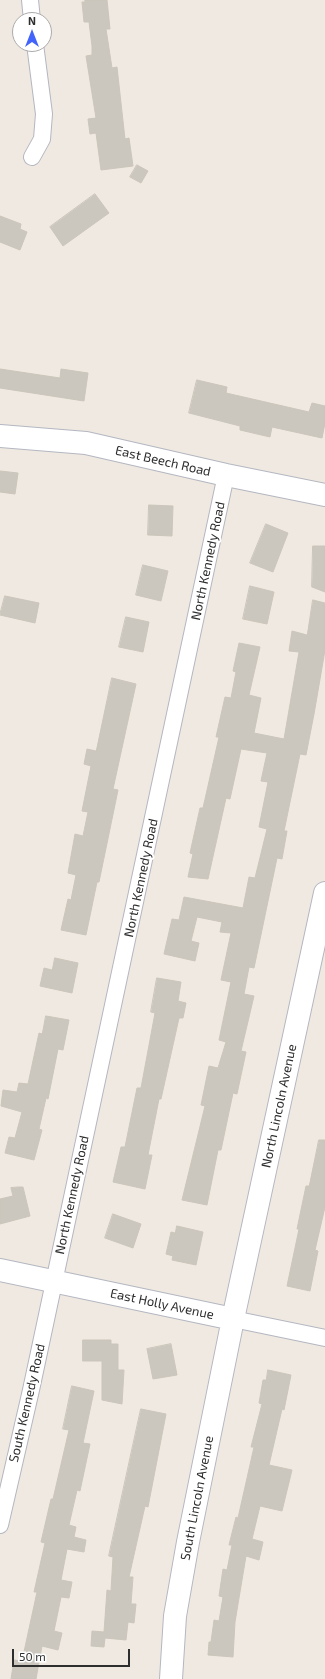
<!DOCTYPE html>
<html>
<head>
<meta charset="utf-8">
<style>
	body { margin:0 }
	#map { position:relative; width:325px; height:1679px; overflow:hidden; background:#efe9e1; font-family:"Exo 2",sans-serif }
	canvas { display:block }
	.north { position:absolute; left:12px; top:12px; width:40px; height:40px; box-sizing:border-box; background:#fff; border:1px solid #ababab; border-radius:50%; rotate:0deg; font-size:11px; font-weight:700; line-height:16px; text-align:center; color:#2e2e2e }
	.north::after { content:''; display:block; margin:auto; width:14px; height:18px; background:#4264fb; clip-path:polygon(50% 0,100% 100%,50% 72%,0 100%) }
	.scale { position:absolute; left:12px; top:1649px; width:118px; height:18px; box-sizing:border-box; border:2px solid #2e2e2e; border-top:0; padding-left:5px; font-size:12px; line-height:14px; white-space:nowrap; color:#2e2e2e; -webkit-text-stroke:3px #fff; paint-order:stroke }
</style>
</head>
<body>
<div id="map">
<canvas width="325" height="1679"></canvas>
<div class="north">N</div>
<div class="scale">50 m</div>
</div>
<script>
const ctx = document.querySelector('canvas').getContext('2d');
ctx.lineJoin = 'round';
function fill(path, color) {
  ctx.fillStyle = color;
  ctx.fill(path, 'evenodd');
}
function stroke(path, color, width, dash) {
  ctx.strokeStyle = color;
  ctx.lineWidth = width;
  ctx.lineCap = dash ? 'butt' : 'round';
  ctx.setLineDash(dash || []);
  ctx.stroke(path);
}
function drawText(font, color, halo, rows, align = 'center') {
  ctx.font = font + ' "Exo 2",sans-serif';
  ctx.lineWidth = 4;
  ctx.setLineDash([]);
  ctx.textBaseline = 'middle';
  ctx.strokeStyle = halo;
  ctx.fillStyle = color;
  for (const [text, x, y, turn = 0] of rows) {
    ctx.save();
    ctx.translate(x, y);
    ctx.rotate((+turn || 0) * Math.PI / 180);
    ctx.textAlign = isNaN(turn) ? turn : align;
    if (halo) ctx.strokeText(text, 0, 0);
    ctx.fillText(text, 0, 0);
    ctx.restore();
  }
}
const building = new Path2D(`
	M85,0H107L110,29H106L112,68L117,67L125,139L129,138L133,166L101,170L96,133L90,134L88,119L96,118L86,56L92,55V46L89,22H84L82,2H85Z
	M137,165L148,171L141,183L130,177Z
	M95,194L109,213L63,246L50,227Z
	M0,216L21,224L20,229L27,232L20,250L0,242Z
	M0,369L60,378L61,369L88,373L84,401L0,388Z
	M197,380L227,387L226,393L309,412L312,403L325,406V423L322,438L272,427L270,437L240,430V426L189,413Z
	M0,471L18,473L15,494L0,492Z
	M149,505L173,506L172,536L148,535Z
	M266,524L288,533L273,572L250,563Z
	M313,546H325V592L312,587Z
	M143,565L168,571L161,601L136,595Z
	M250,586L274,592L267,624L243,619Z
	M5,596L39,603L35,623L0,615Z
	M313,600L325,603V650L314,714L306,755L300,754L284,831H287L282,859L277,858L254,968L249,967L244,994L254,996L241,1051L246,1052L237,1094L233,1093L221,1150H218L207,1205L182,1200L205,1106L201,1105L209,1066L218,1068L226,1042L219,1040L231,982L221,980L231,933L220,932L222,922L197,917L191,941L199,943L195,961L164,954L172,919L179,920L184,897L243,908L249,877L255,878L267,829L259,827L268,782L261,781L267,753L241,749L230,799L226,798L208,879L188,877L193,854L190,853L200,808H203L219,737H216L225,697L231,698L236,672L233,671L239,643L260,647L249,695L261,698L254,733L284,739L299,652L289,651L292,631L307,635Z
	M126,617L149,622L143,652L119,647Z
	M112,678L136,684L113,789L118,790L99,882H97L86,935L61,930L68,899L71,900L76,875L68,873L75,834L83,836L88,812L82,811L91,766L84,764L87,749L96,751Z
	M55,958L78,963L72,993L40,986L44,968L52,970Z
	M157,978L181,982L178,1001L186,1003L183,1018H179L161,1099H159L148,1155H152L145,1189L113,1182L121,1147H125L137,1088H141L155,1013L151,1012Z
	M46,1016L69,1020L63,1050L58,1049L48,1099L46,1098L39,1129L42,1130L34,1160L5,1153L9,1137L15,1138L22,1112L1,1106L3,1090L17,1092L19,1083L28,1084L39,1033L42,1034Z
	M319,1140H325V1207L315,1250L318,1251L310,1291L287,1286L299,1229H297L306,1186H309Z
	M18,1187H23L30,1216L0,1224V1199L13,1196L11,1188Z
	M113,1214L141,1224L133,1248L105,1238Z
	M177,1226L203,1232L196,1265L172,1260L173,1256L166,1254L171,1232L175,1233Z
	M83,1340H111V1344H118V1370H124L122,1404L102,1400V1361H83Z
	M171,1344L177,1375L153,1379L147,1349Z
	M268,1370L291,1375L284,1410L282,1409L269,1465L292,1470L282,1511L260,1506L252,1539L263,1542L259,1560L246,1556L235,1622L233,1657L208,1655L209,1642H211L214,1620L219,1621L223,1597L219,1596L223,1569L227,1570L232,1545H229L236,1517L238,1518L254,1447H251L262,1404L259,1403L263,1380H266Z
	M72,1386L94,1391L83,1443L90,1444L80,1491L77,1490L69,1525L76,1527L74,1537L86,1540L84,1552L67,1549L61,1580L72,1582L69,1598L61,1597L54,1631L62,1633L58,1650L42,1646L36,1679H11L14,1660L22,1661L37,1592H34L45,1543L41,1542L51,1499H53L69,1430L63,1429Z
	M141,1409L166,1414L148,1507L145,1506L129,1577H133L131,1604H136L134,1623L128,1622L126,1640L105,1638L104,1647L91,1646L92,1631L104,1632L107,1590L111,1591L113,1557L109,1556Z`);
const street = new Path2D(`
	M30,0L32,20
	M32,157L42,139L44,114L35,44
	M233,1319L325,1338
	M0,1525L31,1390L226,475`);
const secondary = new Path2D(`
	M0,436L86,443L226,475L325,495
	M0,1270L233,1319
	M171,1679L175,1616L188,1542L233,1319L325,893`);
const streetNames = [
	["East Beech Road",163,461,13],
	["North Kennedy Road",208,561,-78],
	["North Kennedy Road",141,878,-78],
	["North Lincoln Avenue",279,1106,-78],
	["North Kennedy Road",72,1195,-78],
	["East Holly Avenue",162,1304,12],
	["South Kennedy Road",27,1403,-77],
	["South Lincoln Avenue",197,1498,-79]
];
fill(building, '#cbc7bf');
stroke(building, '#cbc5ba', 1);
stroke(street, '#b4b7c1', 18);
stroke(secondary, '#b4b7c1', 24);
stroke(street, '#fff', 16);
stroke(secondary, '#fff', 22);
drawText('13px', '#2e2e2e', '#fff', streetNames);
</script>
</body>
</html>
